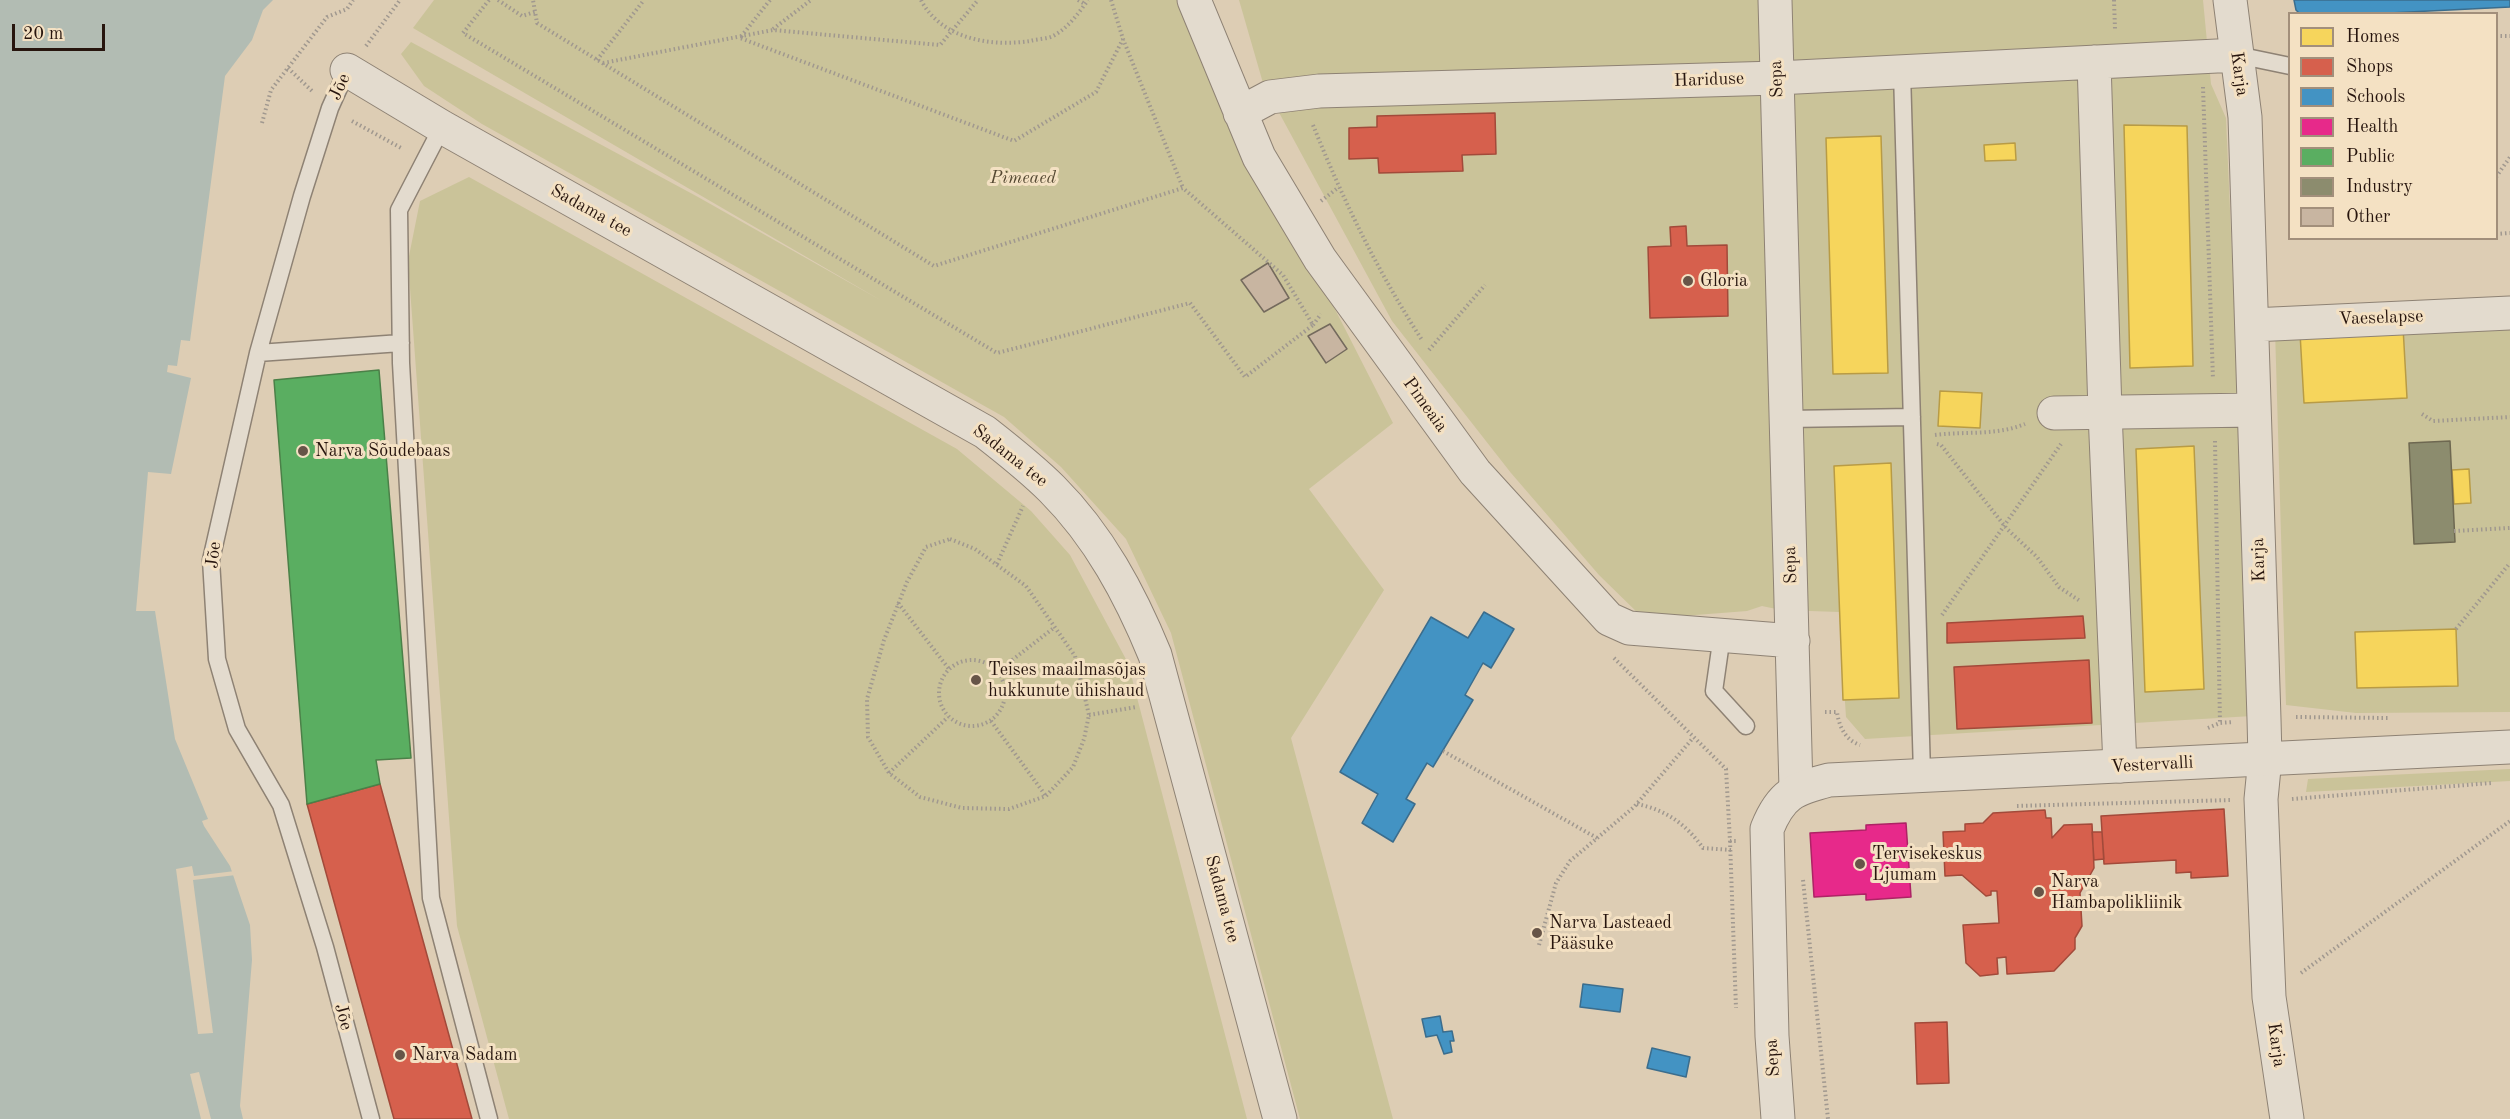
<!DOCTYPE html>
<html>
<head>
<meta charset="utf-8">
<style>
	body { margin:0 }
	#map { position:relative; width:2510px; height:1119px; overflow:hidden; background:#ddcdb4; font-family:"Old Standard TT",serif }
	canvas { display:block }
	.legend { position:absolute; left:2288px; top:12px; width:210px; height:228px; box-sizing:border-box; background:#f4e1c3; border:2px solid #a28f7b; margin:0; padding:8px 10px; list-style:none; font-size:18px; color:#27150e }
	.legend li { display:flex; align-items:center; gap:12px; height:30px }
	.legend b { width:30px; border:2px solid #a28f7b }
	.scale { position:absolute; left:12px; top:24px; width:93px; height:27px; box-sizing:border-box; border:3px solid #27150e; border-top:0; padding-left:8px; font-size:18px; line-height:21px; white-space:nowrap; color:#27150e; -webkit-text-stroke:4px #f4e1c3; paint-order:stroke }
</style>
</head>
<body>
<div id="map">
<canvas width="2510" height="1119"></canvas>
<ul class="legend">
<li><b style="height:16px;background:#f6d55c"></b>Homes</li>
<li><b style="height:16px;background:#d6604d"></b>Shops</li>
<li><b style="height:16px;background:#4393c3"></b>Schools</li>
<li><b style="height:16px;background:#e7298a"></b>Health</li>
<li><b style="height:16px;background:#5aae61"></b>Public</li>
<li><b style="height:16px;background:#8c8c6e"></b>Industry</li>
<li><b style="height:16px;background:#c8b5a1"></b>Other</li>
</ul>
<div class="scale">20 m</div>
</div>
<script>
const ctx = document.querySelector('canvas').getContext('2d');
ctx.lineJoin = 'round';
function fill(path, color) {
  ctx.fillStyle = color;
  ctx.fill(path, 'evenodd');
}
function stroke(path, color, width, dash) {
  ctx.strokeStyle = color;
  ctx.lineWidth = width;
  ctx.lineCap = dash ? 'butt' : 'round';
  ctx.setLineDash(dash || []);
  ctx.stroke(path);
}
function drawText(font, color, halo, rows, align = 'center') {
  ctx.font = font + ' "Old Standard TT",serif';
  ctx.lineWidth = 6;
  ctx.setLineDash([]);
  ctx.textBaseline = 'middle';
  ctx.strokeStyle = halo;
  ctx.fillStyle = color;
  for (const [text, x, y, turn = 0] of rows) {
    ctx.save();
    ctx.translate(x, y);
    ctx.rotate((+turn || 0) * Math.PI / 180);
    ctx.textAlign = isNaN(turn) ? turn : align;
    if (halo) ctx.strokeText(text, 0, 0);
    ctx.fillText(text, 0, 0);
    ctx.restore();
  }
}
const green = new Path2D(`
	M434,0H1184L1289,219L1393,423L1309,489L1384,590L1291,738L1393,1119H1300L1171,633L1126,539L1061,467L1004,417L482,124L424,86L401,54L411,42L698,197L882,301L413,28Z
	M1239,0H2203L2211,84L2226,118L2252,716L1865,739L1846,717L1839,612L1781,610L1762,606L1747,611L1644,619L1599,575L1511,473L1392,321L1263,83Z
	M469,177L957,449L1031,511L1070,555L1128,663L1247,1119H509L457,926L408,261L420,201Z
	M2510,323V712L2356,713L2286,705L2275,329Z
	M2510,769V781L2306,792L2308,779Z`);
const water = new Path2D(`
	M0,0H273L263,10L252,40L225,76L190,341L181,340L177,366L168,365L167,372L191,378L171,474L148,472L136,611H155L175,739L208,819L202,821L204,826L230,866L250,925L252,960L240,1106L243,1119H0Z`);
const pier = new Path2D(`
	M192,866L194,876L235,871L236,875L193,880L213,1033L198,1034L176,869Z
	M199,1072L211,1119H201L190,1074Z`);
const homes = new Path2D(`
	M2124,125L2187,126L2193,366L2130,368Z
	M1881,136L1888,373L1833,374L1826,138Z
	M2015,143L2016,160L1985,161L1984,145Z
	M2403,327L2407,398L2304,403L2300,333Z
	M1940,391L1982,393L1980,428L1938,426Z
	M2194,446L2204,689L2145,692L2136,449Z
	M1891,463L1899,698L1843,700L1834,466Z
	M2469,469L2471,503L2454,504L2452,470Z
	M2456,629L2458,686L2357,688L2355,632Z`);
const shops = new Path2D(`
	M1495,113L1496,154L1462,155L1463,171L1379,173L1378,158L1349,159V128L1377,127V116Z
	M1686,226L1687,246L1727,245L1728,316L1650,318L1648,247L1671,246L1670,227Z
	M2083,616L2085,638L1947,643V623Z
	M2089,660L2092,723L1957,729L1954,667Z
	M380,784L472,1119H394L307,804Z
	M2224,809L2228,876L2191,878V872L2176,873V860L2104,864L2101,816Z
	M2045,810L2046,818H2051L2052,838L2064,825L2092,824L2094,868L2080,893L2082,926L2075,938V949L2054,971L2007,974L2006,957L1997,958L1998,974L1980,976L1966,963L1963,925L1999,923L1997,891H1991V895L1986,896L1962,875L1945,876L1943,832L1965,831V824L1983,823L1993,813Z
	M2092,832H2102L2104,859L2094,860Z
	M1947,1022L1949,1083L1917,1084L1915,1023Z`);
const schools = new Path2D(`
	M2294,0H2510V7L2369,14H2300L2296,10Z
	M1484,612L1514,629L1491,668L1483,663L1465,695L1473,700L1433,767L1427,763L1406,799L1415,804L1393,842L1362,823L1378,794L1340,772L1431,617L1468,638Z
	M1583,984L1623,989L1620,1012L1580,1007Z
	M1440,1016L1443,1032L1452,1031L1454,1041H1450L1452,1052L1444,1054L1437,1035L1426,1037L1422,1019Z
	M1652,1048L1690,1057L1686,1077L1647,1068Z`);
const health = new Path2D(`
	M1906,823L1911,897L1866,900V894L1814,897L1810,833L1866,830V825Z`);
const public = new Path2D(`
	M379,370L411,758L376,760L380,784L307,804L274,380Z`);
const industry = new Path2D(`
	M2450,441L2455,542L2414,544L2409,443Z`);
const building = new Path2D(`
	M1268,263L1289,298L1264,312L1241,280Z
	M1330,324L1347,349L1326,363L1308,336Z`);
const path = new Path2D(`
	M489,0L463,33L997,353L1190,303L1245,377L1313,325L1283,275L1183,188L934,266L537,23L533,0
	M498,0L522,16L535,12
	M770,0L740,38L1014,141L1096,92L1123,39
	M921,0C941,39 991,47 1030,41C1037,39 1047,39 1053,36C1068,28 1078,14 1088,0
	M1078,0L1085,4
	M1111,0L1123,39L1183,188
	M2114,0L2115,29
	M773,29L811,0
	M2496,36H2510
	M366,46L400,0
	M597,60L644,0
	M603,63L773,30L940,45L978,0
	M288,68L312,91
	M2203,87L2213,379
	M352,121L403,149
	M262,123L271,90L327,17L347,9L353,0
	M1313,125C1343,200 1378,272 1422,340
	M2496,177L2510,157
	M1321,201L1339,187
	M2496,234L2510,233
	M1313,325L1321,314
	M1429,350L1485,285
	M2422,414L2433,421L2510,417
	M1935,435C1966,431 1995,436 2025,424
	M2215,441L2220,724
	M1937,444L1941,445L2007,529L2037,557L2059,587L2080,601
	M2454,531L2510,528
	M950,539L975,549L1026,586L1075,656L1089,715L1084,739L1073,767L1046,796L1009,809L962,808L920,797L889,773L868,737L867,699L884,640L907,582L926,547Z
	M997,564L1023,506
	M898,603L949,669
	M1942,615L2061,444
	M2456,629L2510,563
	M1614,658L1726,769L1730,841H1736
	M939 693a33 33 0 1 1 66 0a33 33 0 1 1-66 0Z
	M998,671L1055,627
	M1825,712H1837C1839,726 1845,740 1860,745
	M1089,715L1136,707
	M2296,717L2388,718
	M991,721L1046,796
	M2208,728L2220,723L2233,722
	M1443,751L1597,838
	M889,773L948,717
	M2292,799L2491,783
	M1637,804C1666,810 1686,824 1703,848L1731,850
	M2017,806L2231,800
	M1730,841L1736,1008
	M1803,880L1828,1119
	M1539,945L1556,883L1570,861L1634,807L1693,738
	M2301,973L2510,821`);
const service = new Path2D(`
	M2237,55L2290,66
	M347,70L330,108L302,196L258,353L211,560L217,659L237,729L281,805L325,947L371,1119
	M1902,72L1922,774
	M442,127L399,210L401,363L431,898L489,1119
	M258,353L401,343
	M1787,419L1912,417
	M1722,635L1714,691L1746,726`);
const minor = new Path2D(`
	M1194,0L1259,157L1320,259L1475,472L1609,619L1629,628L1793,641
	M1775,0L1796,789
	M2230,0L2245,117L2264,719L2265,758L2261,799L2269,997L2287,1119
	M2094,62L2105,412L2120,766
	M347,70L442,127L985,432C1008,450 1031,468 1052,489C1099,536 1130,594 1155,655L1280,1119
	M1240,113L1270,97L1319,91L1777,78L2237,55
	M2252,325L2510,313
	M2054,413L2254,410`);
const tertiary = new Path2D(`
	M1778,1119L1772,1036L1767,829C1781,794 1794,789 1829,780L2510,747`);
const markers = [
	[1688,281,6,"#675548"],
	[303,451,6,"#675548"],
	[976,680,6,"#675548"],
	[1860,864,6,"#675548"],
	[2039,892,6,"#675548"],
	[1537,933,6,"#675548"],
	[400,1055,6,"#675548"]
];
const streetNames = [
	["Karja",2239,74,82],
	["Sepa",1777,79,-92],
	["Hariduse",1709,80,-2],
	["Jõe",340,87,-65],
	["Sadama tee",591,211,29],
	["Vaeselapse",2381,318,-2],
	["Pimeaia",1425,405,54],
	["Sadama tee",1010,456,38],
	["Jõe",214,555,-83],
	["Karja",2259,560,-92],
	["Sepa",1791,565,-92],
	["Vestervalli",2152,765,-3],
	["Sadama tee",1222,899,75],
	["Jõe",343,1017,75],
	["Karja",2276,1045,82],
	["Sepa",1773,1058,-94]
];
const parkNames = [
	["Pimeaed",1023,178]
];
const poiNames = [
	["Gloria",1700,281],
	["Narva Sõudebaas",315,451],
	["Teises maailmasõjas",988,670],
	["hukkunute ühishaud",988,691],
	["Tervisekeskus",1872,854],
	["Ljumam",1872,875],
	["Narva",2051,882],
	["Hambapolikliinik",2051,903],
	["Narva Lasteaed",1549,923],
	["Pääsuke",1549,944],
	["Narva Sadam",412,1055]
];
fill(green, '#cac399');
fill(water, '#b2bcb3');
fill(pier, '#ddcdb4');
fill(homes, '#f6d55c');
stroke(homes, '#b89b45', 1.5);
fill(shops, '#d6604d');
stroke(shops, '#a24a3a', 1.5);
fill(schools, '#4393c3');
stroke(schools, '#3b6d8d', 1.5);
fill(health, '#e7298a');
stroke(health, '#ad2365', 1.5);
fill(public, '#5aae61');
stroke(public, '#4b8048', 1.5);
fill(industry, '#8c8c6e');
stroke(industry, '#6e6851', 1.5);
fill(building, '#c8b5a1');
stroke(building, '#746a5d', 1.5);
stroke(service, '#8e8274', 19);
stroke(minor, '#8e8274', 35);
stroke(tertiary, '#8e8274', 35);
stroke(path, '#a0988f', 4, [1.5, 3]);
stroke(service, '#e3dbce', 16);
stroke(minor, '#e3dbce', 33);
stroke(tertiary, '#e3dbce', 33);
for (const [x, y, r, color] of markers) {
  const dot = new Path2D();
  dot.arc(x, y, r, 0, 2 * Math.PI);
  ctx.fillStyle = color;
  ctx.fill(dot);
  stroke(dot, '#f4e1c3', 2);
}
drawText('18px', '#27150e', '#f4e1c3', streetNames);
drawText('italic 18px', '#534731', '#f4e1c3', parkNames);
drawText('18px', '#27150e', '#f4e1c3', poiNames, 'left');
</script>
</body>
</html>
